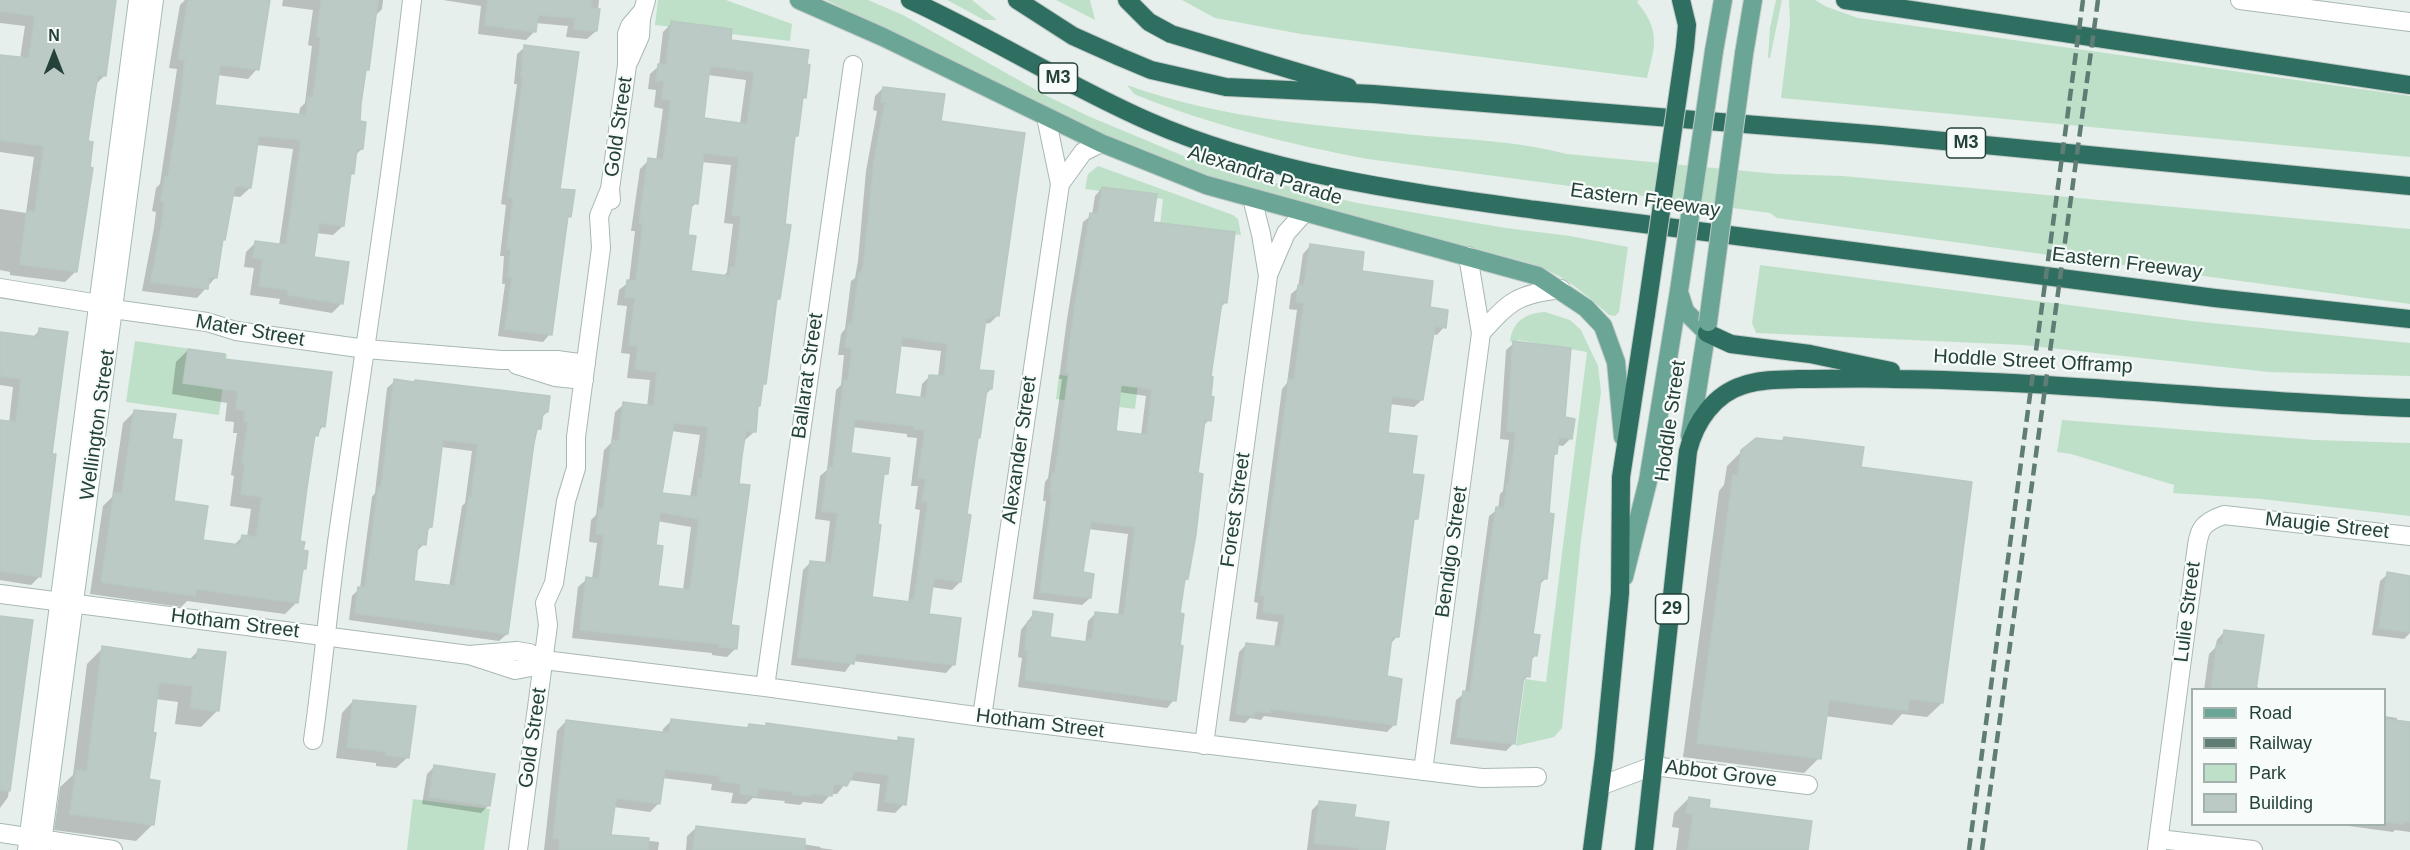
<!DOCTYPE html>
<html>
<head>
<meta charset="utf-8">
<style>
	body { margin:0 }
	#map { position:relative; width:2410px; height:850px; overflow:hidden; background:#e6efeb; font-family:Arial,sans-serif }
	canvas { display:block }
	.legend { position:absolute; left:2191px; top:688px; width:195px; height:138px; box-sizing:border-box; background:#f7fbf9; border:2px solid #a3b1ad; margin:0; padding:8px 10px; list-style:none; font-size:18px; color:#24423a }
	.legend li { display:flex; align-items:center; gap:12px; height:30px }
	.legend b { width:30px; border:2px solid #a3b1ad }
	.north { position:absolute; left:24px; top:24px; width:60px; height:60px; -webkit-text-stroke:4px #f7fbf9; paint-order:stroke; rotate:0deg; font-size:16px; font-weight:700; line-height:24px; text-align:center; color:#24423a }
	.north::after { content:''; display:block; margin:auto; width:21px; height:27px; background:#24423a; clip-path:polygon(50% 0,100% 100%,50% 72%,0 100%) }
</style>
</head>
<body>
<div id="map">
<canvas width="2410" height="850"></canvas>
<ul class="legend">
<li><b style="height:8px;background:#6aa596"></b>Road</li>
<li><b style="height:8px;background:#5f7d75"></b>Railway</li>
<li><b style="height:16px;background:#bfe0c8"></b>Park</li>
<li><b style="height:16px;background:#bbcac4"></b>Building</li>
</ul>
<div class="north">N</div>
</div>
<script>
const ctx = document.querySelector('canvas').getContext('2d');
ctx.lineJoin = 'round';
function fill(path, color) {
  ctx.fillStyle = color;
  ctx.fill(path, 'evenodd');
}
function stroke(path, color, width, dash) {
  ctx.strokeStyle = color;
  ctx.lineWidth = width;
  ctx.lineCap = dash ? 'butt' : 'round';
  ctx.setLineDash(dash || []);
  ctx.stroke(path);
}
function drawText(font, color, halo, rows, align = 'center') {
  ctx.font = font + ' Arial,sans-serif';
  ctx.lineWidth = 4.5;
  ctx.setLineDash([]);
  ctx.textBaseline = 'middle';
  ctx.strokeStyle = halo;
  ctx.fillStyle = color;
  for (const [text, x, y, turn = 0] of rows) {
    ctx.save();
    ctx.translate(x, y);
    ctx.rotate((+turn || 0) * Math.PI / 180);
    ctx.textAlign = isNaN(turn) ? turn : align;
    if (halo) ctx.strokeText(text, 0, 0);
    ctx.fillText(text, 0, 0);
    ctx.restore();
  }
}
const green = new Path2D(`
	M658,0H726L792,24L790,41L655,25Z
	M826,0H868L903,15L1047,96L1088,116L1210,167L1357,203L1506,228L1570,236L1628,247L1619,312L1615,316L1609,315C1582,291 1564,275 1529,263L1202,175L1102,135Z
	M947,0H972L997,20H984Z
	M1056,0H1090L1095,20Z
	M1182,0H1639L1637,2C1661,31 1655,46 1647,78L1301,34L1215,18Z
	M1776,0H1782L1770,58H1768L1770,28Z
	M1789,0H1815L1827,7L1858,18L2410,96V157L1781,98L1790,24Z
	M1127,85C1223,120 1327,126 1427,136C1475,140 1521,142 1567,154L1777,174L1843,176L2410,229V304L1777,218L1770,213L1368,159C1288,144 1210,125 1134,94Z
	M1098,166L1233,215L1238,219L1241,235L1160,225L1163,199L1085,189L1088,174Z
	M1760,265L2192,321L2410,343V376L2269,372L2023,345L1756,333L1752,323Z
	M1545,312L1570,320L1581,330L1598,366L1601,392L1581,540L1562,728L1554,737L1516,746L1525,679L1546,682L1587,352L1519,340L1510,342C1512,322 1525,313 1545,312Z
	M135,341L227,354L219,415L126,402Z
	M1059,375L1138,384L1135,409L1056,399Z
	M2062,420L2315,440L2410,443V516L2261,499L2173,493L2174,485L2071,454L2057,452Z
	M413,799L490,809L484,850H407Z`);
const shadow = new Path2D(`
	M0,0H114L104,76L95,85L87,143L76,271L65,282L10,275V272L0,270V209L26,213L34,157L0,152V57L20,59L25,26L0,23Z
	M185,0H222L257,69L248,79L217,75L213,106L299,115L300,108L305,103L312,46L308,45L313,10L282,6L283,0H383L382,9L375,16L367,70L364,73L358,122L362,149L355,155L353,173L349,177L343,226L333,235L316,233L312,258L341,304L332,313L279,304L280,299L250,295L254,268L244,267L246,252L256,242L279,246L293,149L256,145L250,188L240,197L232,196L216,277L197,298L142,291L154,228L156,212L152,211L154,200L156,188L160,184L177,69L169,68L180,5Z
	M443,0H599L596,31L587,39L566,37L568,26L536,23L535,31L526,40L478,34L481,6Z
	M672,23L729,41L805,97L801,101L797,135L794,138L783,225L779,298L775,302L764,383L761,386L759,405L757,407L754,432L745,440H743L737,485L730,626L735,649L727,657L712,655V653L572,638L578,587L587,579H592L597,543L589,542L591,520L596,515L604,450L611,443L615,412L624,404L647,407L650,380L627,378L630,354L621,353L627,306L617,305L619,290L629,282L635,231H631L640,169L649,160L656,161L663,109L654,107L656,90L648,89L650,74L659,66L663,32ZM708,75L746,80L740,124L702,120ZM701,162L731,165L724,223L733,224L727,272L723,277L690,272L686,236L690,209L696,203ZM671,431L700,435L690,498L661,494ZM657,521L691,527L683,590L657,587L654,546Z
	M525,47L558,190L570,216L566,220L550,334L543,342L498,336L505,284H502L504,256H500L506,205L501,204L517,84H514L517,54Z
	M883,88L940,122L998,315L990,323L984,324L977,371L991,389L985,395L979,437L976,441L965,515L960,582L952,590L931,587L928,615L954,664L946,673L853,661L845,672L791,665L803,570L811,562L825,564L830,521L815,519L820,476L827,470L836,390L841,385L844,355H838L841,334L845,329L851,281L855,278L858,261L866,171L877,111L873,110L875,96ZM899,346L941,351L938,377L930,376L922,384L920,399L893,395ZM852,427L907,434V437L917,438L911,486H918L915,509L920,510L908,603L870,598L882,478L886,473L849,455Z
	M1102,188L1152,224L1226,302L1219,309L1209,378V420L1203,426L1187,579L1183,583L1178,615L1174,700L1167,708L1018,687L1022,658L1018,657L1021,630L1034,613L1048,639L1085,643L1088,621L1096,613L1118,616L1128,534L1088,529L1081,574L1090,598L1082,605L1033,599L1046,501H1043L1045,482L1048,478L1062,379H1059L1067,319L1083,222L1092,215L1095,196ZM1119,392L1146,396L1141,435L1114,432Z
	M1310,246L1428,309L1444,327L1437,335L1432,334L1422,400L1414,407L1390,404L1386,434L1410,475L1416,519L1412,523L1397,637L1389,645L1385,678L1395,724L1387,732L1264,716L1261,720L1250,718L1245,723L1229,721L1239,652L1246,645L1274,648L1278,622L1256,619L1258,603L1254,602L1282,389L1287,383L1297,310L1289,309L1291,294L1298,288L1303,254Z
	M40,330L50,455L40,576L31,585L0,580V422L9,423L13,387L0,385V334L32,338Z
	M1514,343L1564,419L1571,438L1563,446L1557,445L1556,453L1553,456L1547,514L1545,579L1538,586L1531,636L1536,655L1530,661L1528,676L1522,682L1514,743L1506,751L1450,744L1456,700L1465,693L1489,516L1498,509L1500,494L1503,491L1509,440L1500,439L1506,350Z
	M188,350L223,360L323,426L313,440L298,542L305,568L301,572L297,602L285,614L187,601L181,607L90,594L103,506L112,497L123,423L135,411L170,440L172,502L201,541L233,546L242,537H247L251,509L230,506L234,476L231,475L237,433H233L234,422L225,421L227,403L172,394L176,362Z
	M395,381L547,412L541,418L539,429L534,433L507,634L499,641L349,620L352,596L360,588L372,497L375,493L387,388ZM441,447L472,451L465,503L462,506L449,587L412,582L417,551L424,544L426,532L431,527Z
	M1784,438L1860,468L1942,703L1927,717L1902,714L1892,725L1825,716L1819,758L1804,773L1683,757L1719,491L1724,485L1727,466L1742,451L1780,442Z
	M2388,574L2410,577V633L2404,639L2372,635L2380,581Z
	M0,617L31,621L8,797L0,808Z
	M2225,631L2255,687H2258V690H2204L2209,654L2215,648L2217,640Z
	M103,648L188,661L198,651L217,711L201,727L175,724L178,702L156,699L147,780L153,824L136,841L54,830L60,787L73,775L87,664Z
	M353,701L408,757L396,768L376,766V763L336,758L342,713Z
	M2384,716L2397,718V722L2410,723V832L2395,830L2393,832L2334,824H2384Z
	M672,720L745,729L749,725L765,727L767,725L895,743L899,738L904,804L895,813L877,811L880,784L848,780L837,794H831L822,804L803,802L800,805L784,803L785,801L753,798L746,804L731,803L733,793L711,790L712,784L662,778L659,803L650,812L614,807L610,836L659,842L658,850H544L557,731L566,721L662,734L663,729Z
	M434,767L489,805L481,813L422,804L427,774Z
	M1689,798L1708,809L1807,850H1676L1679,828L1672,827L1674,813Z
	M1320,802L1352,819L1384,850H1307L1312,810Z
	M697,827L821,847L820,848L835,850H686L687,836Z`);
const building = new Path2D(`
	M0,0H116L106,76L98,75L94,99L88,141L93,142L90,167L93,168L77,272L20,264L27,211L35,212L36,204L44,146L0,140V55L29,58L35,16L0,11Z
	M188,0H270L259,70L220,65L215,105L306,115L308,97L313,98L321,37L317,36L321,0H378L369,70H366L361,104L360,121L366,122L363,149H357L354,174L351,173L344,226L319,223L314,257L349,262L343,304L288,295V290L259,286L263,259L253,258L255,241L286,245L301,140L259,136L251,188L235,186L225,240L223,239L217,278L209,277L208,289L151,282L163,217L164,203L161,201L165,177L168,178L181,96L185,60L178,59Z
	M488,0H592L591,8L600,9L597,31L574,29L575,18L538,15L536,32L485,25Z
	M671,21L732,29L731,40L809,50L807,64L810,65L806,98L803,97L798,136H795L785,224L791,225L785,266L780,299H777L766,384H763L760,406H758L756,432L746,431L742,456L739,484L750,485L731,625L739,626L737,649L719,647L720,644L580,630L586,577L599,579L604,535L596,534L599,509L603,510L612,440L619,441L623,402L654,406L657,372L635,369L638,346L629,345L635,298L625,297L627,280L636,281L643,223H639L648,158L663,160L671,100L662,99L664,81H656L658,64L666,65ZM710,66L754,72L747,124L704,118ZM704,153L739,157L732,215L741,216L735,267H731L729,276L691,271L696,236L688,235L692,203L698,204ZM674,423L708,427L702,479H699L697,497L662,493ZM660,512L699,519L690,590L658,586L663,546L656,545Z
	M524,45L579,52L560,189L575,190L571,217L568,216L552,335L505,329L512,277H508L511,249H507L513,198L508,197L523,77H521Z
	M883,87L945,94L941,121L1025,133L999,316L992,315V318H986L979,370L994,371L992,389H987L980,438H978L967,514L971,515L961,582L934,578L929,614L961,618L955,665L856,653L854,664L798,657L810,561L831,563L838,513L822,511L828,467H833L844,380L848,381L852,348L845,347L848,324H852L859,272H862L865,251L874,162L885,103L881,102ZM902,337L948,344L944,376L929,375L926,398L895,394ZM855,419L914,426V429L925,430L918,478L926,479L922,501L928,502L914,600L910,599V602L872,597L881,525L878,524L884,474H888L890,458L851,453Z
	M1102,187L1157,194L1153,222L1235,232L1227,303L1222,302L1211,376L1213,377L1211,396L1214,397L1211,421L1205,420L1198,473L1203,474L1196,534L1188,579H1185L1180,613L1184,614L1180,645L1183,646L1176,701L1025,680L1028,651L1025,650L1028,621L1032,622L1033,611L1053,614L1050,637L1087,642L1088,639L1092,640L1095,612L1124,615L1135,527L1091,521L1083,572L1094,574L1091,598L1040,592L1052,494L1050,493L1052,473H1055L1069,372H1066L1074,311L1090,213L1098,214ZM1121,385L1152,389L1147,435L1116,431Z
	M1310,244L1364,252L1362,271L1433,281L1430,307L1448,310L1446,328L1435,326L1423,400L1392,396L1388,433L1417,436L1412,474L1424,475L1418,519H1414L1399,637H1392L1387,676L1402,679L1396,725L1271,709L1270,713L1255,711L1254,716L1236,714L1246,643L1280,647L1285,615L1263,612L1265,596L1260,595L1289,379L1294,380L1304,303L1296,302L1298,285L1304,286Z
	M39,328L68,332L52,454H56L41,577L0,571V420L16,422L21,379L0,376V332L38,337Z
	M1513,341L1571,348L1565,417L1575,419L1572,439L1559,437L1557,454H1554L1549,513L1554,514L1547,579H1541L1533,634L1540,635L1537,656L1532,655L1530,677L1524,676L1515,744L1457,737L1463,691L1470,692L1496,507L1504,508L1507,484L1509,485L1516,432L1507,431Z
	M188,349L225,354L224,359L332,372L325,427L320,426L318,436L315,435L307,488L300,541L305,542L303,550L308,551L306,569H303L298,603L196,589L195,596L101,582L114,493L122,494L134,410L176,414L172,439L182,440L174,501L208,506L203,540L240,545L242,535L256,537L262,497L241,494L245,464H242L248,422L244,421L245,411L236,409L238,391L183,383Z
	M394,379L414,382L415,380L550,396L548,412H543L541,429H537L534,443L508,634L355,613L358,587L365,588L378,488H381ZM443,440L478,444L471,497H469L455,586L414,581L418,544L426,545L428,527H432Z
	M1784,437L1864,447L1861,467L1972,482L1943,703L1909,699L1908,711L1829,700L1821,759L1697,743L1733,475H1738L1741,450L1756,438L1783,441Z
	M2387,572L2410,576V632L2379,628Z
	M0,616L33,620L10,791L0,790Z
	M2224,630L2264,635L2256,690H2211L2217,644L2222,645Z
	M102,646L196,660L198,649L226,652L219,711L190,708L193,686L159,682L153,732L156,733L149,779L160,781L154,825L70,814L76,770L87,771Z
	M353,700L416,706L409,758L386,755L387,752L347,747Z
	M671,719L748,728L749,724L766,726V723L898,741V737L914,739L906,805L885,802L889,775L855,771L847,786L834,784L832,796L811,793V796L793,795V792L758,788L757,796L740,794L741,784L720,781V776L665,769L660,804L616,798L611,835L649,838L648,850H559L560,839L553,838L566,720L669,733Z
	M2385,719L2410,722V822L2403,821V824L2385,822Z
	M434,765L495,774L490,806L429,797Z
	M1689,797L1710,800L1709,808L1812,821L1808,850H1688L1693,814L1686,813Z
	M1319,801L1356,805L1354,817L1389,822L1385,850H1359V848L1314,843Z
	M696,826L805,839V850H693Z`);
const street = new Path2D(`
	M2240,0L2410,22
	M629,61L640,36L641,18L646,0
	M1060,184L1083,152L1101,143
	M611,200L610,189L627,65V34L630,26L641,13
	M1268,275L1286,233L1304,213
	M0,288L99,304L113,309L207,322L236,331L366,349L501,360H557L586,364
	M1481,333C1510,301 1517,294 1561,289
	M517,365L555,377L584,380
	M0,594L469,655L515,670L531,667L544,660
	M469,655L517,651L529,653L544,660L765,687L982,717L1482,778L1537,777
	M765,687L853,65
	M982,717L1060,184L1046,117
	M313,740C323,669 329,598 339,528C364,352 392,176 412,0
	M1204,745L1268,276L1261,234L1252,198
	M1423,771L1481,333L1468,256
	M1600,786L1653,766L1808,785
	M0,833L113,850
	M2159,839L2253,850
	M518,850L548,625L545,603L554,583L566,501L576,468V437L601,248L599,216L610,189
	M2157,850L2195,560C2199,533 2197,524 2224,515L2410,536`);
const secondary = new Path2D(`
	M27,850L138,0
	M41,850L154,0`);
const primary = new Path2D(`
	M799,0L883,37L1101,143L1206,185L1538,276L1586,308L1603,326L1616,362L1623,437
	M1714,51L1723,0
	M1744,54L1753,0
	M1679,292L1685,311L1707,333
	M1690,436L1708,322
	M1624,577L1648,481L1679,291`);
const highway = new Path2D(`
	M910,0C991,37 1066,85 1148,121C1268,174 1407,192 1536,210L2215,298L2410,319
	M1017,0L1073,36L1120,57L1151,70L1226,87L1373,94L1881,135L2410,186
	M1127,0L1149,22L1171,34L1348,87
	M1681,0L1687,25L1685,47
	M1845,0L2410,85
	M1707,333L1731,344L1810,354L1891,371
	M1592,850L1604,757L1620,593L1621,477L1646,314
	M1644,850L1688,451C1695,422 1714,394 1744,385C1761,379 1780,380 1798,379C1830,379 1861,378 1893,379C2066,381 2237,402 2410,408`);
const rail = new Path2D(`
	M1969,850L2083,0
	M1982,850L2098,0`);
const primaryBridge = new Path2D(`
	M1679,291L1714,51
	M1708,322L1744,54`);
const highwayBridge = new Path2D(`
	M1646,314L1685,47`);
const shields = [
	[1058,78,39],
	[1966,143,39],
	[1672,609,33]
];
const shieldNames = [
	["M3",1058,78],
	["M3",1966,143],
	["29",1672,609]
];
const streetNames = [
	["Gold Street",619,127,-82],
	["Alexandra Parade",1265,176,17],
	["Eastern Freeway",1645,201,8],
	["Eastern Freeway",2127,264,7],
	["Mater Street",250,331,10],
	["Hoddle Street Offramp",2033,362,3],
	["Ballarat Street",808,376,-82],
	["Hoddle Street",1671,421,-82],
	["Wellington Street",98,425,-82],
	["Alexander Street",1020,450,-82],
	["Forest Street",1236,510,-82],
	["Maugie Street",2327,526,6],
	["Bendigo Street",1452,552,-82],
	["Lulie Street",2188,612,-83],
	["Hotham Street",235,624,7],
	["Hotham Street",1040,724,7],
	["Gold Street",533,738,-82],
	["Abbot Grove",1721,774,7]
];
fill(green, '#bfe0c8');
fill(shadow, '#0003');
fill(building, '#bbcac4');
stroke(building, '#b8c9c2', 1.5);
stroke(street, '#a8b8b2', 20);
stroke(secondary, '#a4bbb3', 20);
stroke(primary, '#c2cac8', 20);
stroke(highway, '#c2cac8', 20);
stroke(street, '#fff', 18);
stroke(secondary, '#fff', 18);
stroke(primary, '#6aa596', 18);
stroke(highway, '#2f6f62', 18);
stroke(rail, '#5f7d75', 4.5, [12, 6]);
stroke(primaryBridge, '#c2cac8', 20, []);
stroke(highwayBridge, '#c2cac8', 20, []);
stroke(primaryBridge, '#6aa596', 18);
stroke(highwayBridge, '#2f6f62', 18);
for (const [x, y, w] of shields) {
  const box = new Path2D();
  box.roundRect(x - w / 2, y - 15, w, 30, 4.5);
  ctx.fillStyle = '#f7fbf9';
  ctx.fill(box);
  stroke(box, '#24423a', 1.5);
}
drawText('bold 18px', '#24423a', null, shieldNames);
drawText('20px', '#24423a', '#f7fbf9', streetNames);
</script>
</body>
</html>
